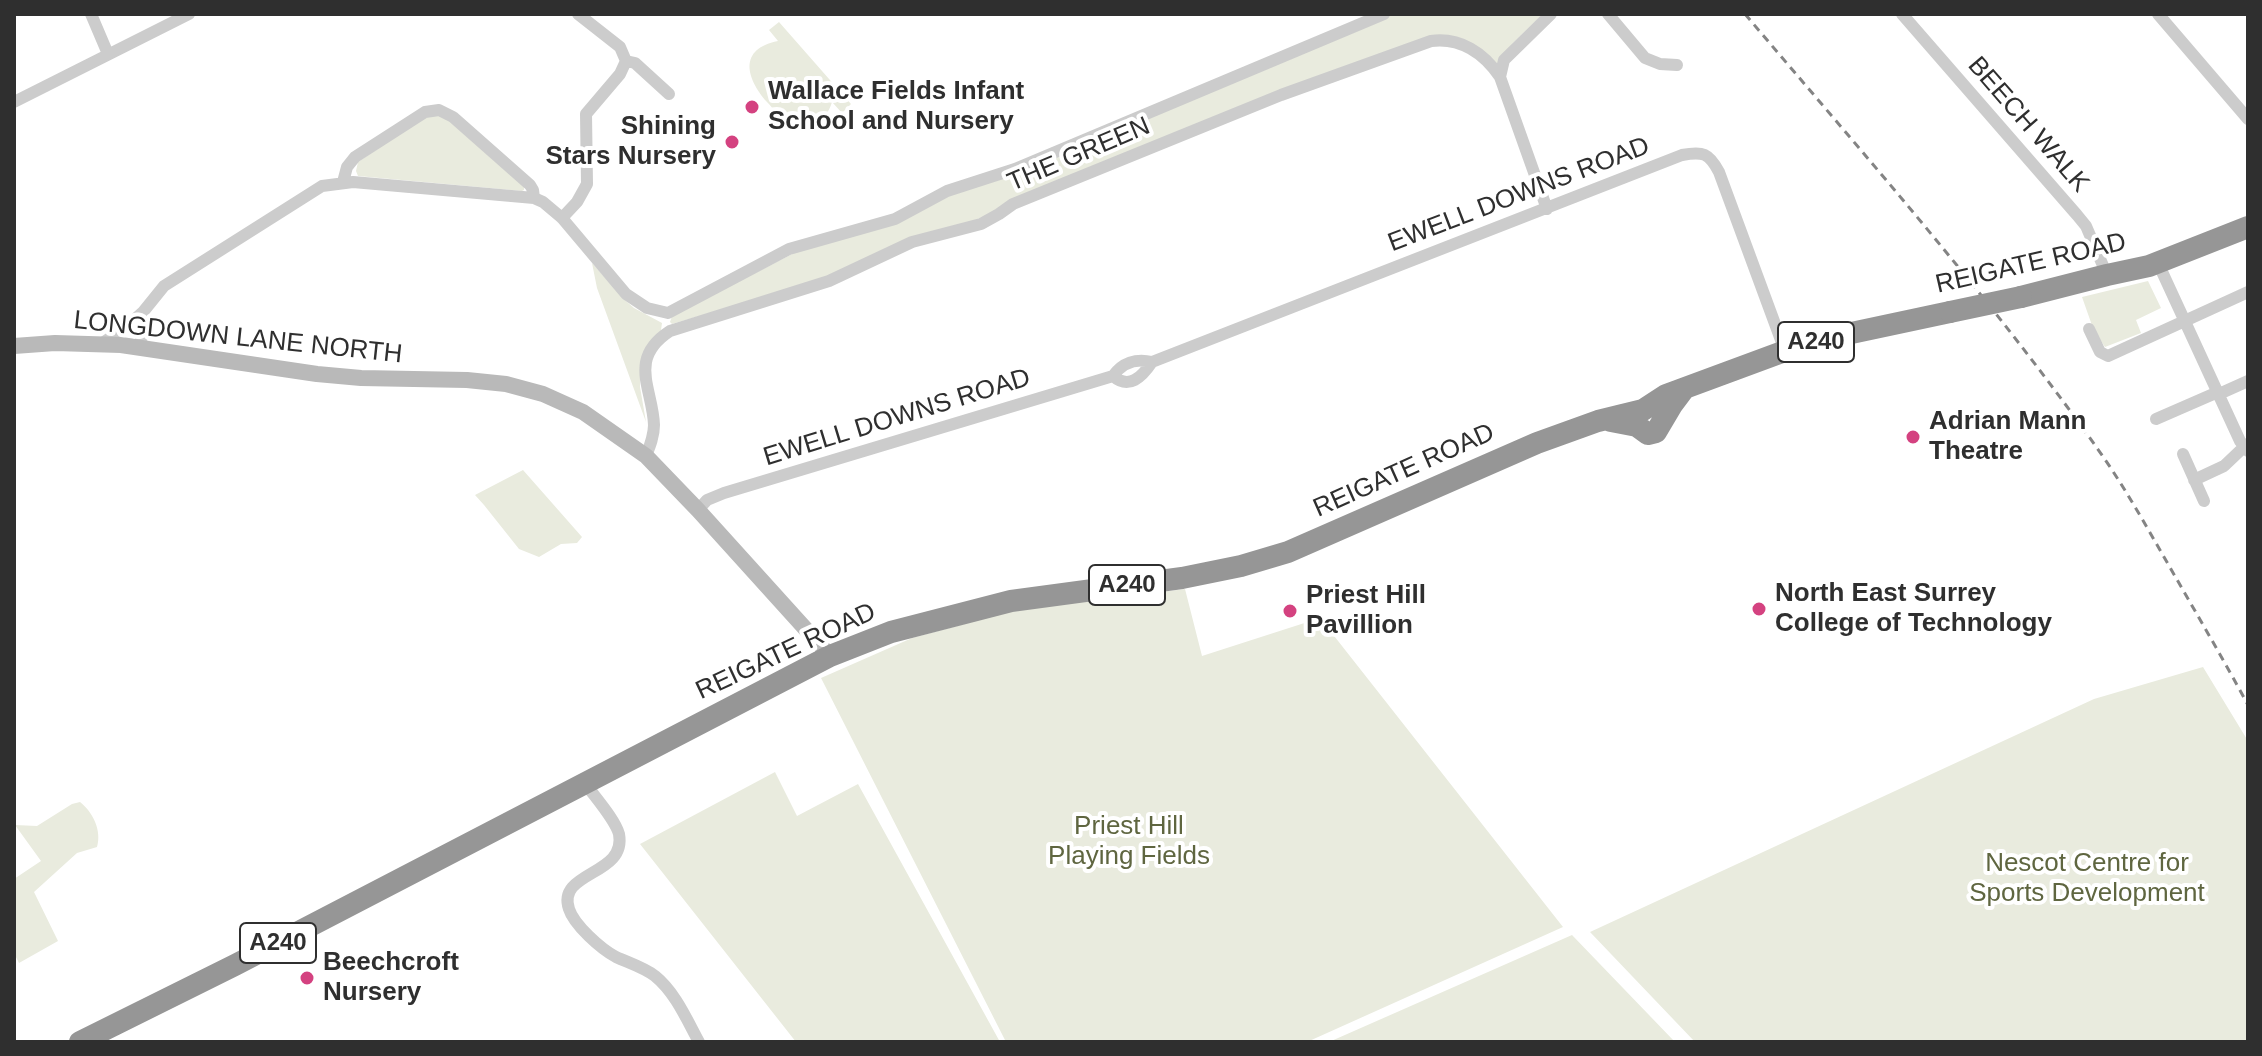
<!DOCTYPE html>
<html>
<head>
<meta charset="utf-8">
<style>
	body { margin:0 }
	#map { position:relative; width:2262px; height:1056px; overflow:hidden; background:#fff; font-family:Arial,sans-serif }
	canvas { display:block }
	.frame { position:absolute; inset:0; border:16px solid #2f2f2f; pointer-events:none }
</style>
</head>
<body>
<div id="map">
<canvas width="2262" height="1056"></canvas>
<div class="frame"></div>
</div>
<script>
const ctx = document.querySelector('canvas').getContext('2d');
ctx.lineJoin = 'round';
function fill(path, color) {
  ctx.fillStyle = color;
  ctx.fill(path, 'evenodd');
}
function stroke(path, color, width, dash) {
  ctx.strokeStyle = color;
  ctx.lineWidth = width;
  ctx.lineCap = dash ? 'butt' : 'round';
  ctx.setLineDash(dash || []);
  ctx.stroke(path);
}
function drawText(font, color, halo, rows, align = 'center') {
  ctx.font = font + ' Arial,sans-serif';
  ctx.lineWidth = 8;
  ctx.setLineDash([]);
  ctx.textBaseline = 'middle';
  ctx.strokeStyle = halo;
  ctx.fillStyle = color;
  for (const [text, x, y, turn = 0] of rows) {
    ctx.save();
    ctx.translate(x, y);
    ctx.rotate((+turn || 0) * Math.PI / 180);
    ctx.textAlign = isNaN(turn) ? turn : align;
    if (halo) ctx.strokeText(text, 0, 0);
    ctx.fillText(text, 0, 0);
    ctx.restore();
  }
}
const green = new Path2D(`
	M1393,14H1543L1514,42L1496,65L1441,36L828,278L672,324L670,322L672,316L798,251L948,194L1016,173Z
	M779,22L851,104L842,113L832,102C827,120 809,134 789,124C780,119 774,109 767,102C746,78 738,49 778,41L769,30Z
	M427,116H439L446,118L524,186V190L522,191L358,176L356,171L358,162Z
	M592,263L626,301L634,308L662,323L661,330L640,373V387L646,422L597,288Z
	M2148,281L2161,308L2136,320L2141,333L2105,347L2094,331L2082,297Z
	M523,470L582,537L577,543L561,544L539,557L519,549L484,505L475,495Z
	M1185,589L1202,656L1320,618L1563,927L1307,1042H1006L821,678L912,638L1017,610Z
	M2203,667L2248,741V1042H1695L1590,932L2094,699Z
	M775,772L797,816L858,784L1000,1042H796L640,844Z
	M80,802C93,812 102,831 97,847L77,853L34,892L58,941L19,963L14,953V879L41,861L15,825L37,826L72,804Z
	M1572,935L1675,1042H1329Z`);
const street = new Path2D(`
	M91,14L108,54
	M1608,14L1645,58L1660,64L1677,65
	M1902,14L2077,215L2086,226L2107,275
	M2158,14L2248,119
	M626,61L635,63L669,94
	M1500,77L1504,60L1551,14
	M14,102L189,14
	M343,182L347,167L355,157L425,112L439,110L453,117L530,185L533,190L534,198
	M562,218L577,202L587,184L586,114L620,74L626,61L620,47L578,14
	M2158,263L2240,441L2248,451
	M2089,329L2100,352L2108,356L2248,292
	M101,344L125,328L143,312
	M142,347L140,330L143,312L164,286L322,186L353,182L534,198L543,202L562,218L626,294L647,308L668,313L789,249L895,219L947,191L1015,169L1384,14
	M1113,376C1129,390 1142,377 1152,362
	M2219,394L2248,381
	M2156,419L2218,392
	M2183,454L2204,501
	M646,456C650,446 654,436 654,425C653,389 627,359 670,331L829,281L912,242L981,224L999,214L1013,204L1281,95L1431,41C1460,37 1484,53 1500,77L1547,209
	M2194,480L2224,466L2244,447
	M698,510L707,500L724,493L1113,376C1122,363 1136,358 1152,362L1682,155C1703,151 1709,153 1719,172L1785,351
	M585,783C594,796 615,819 619,834C627,876 556,871 569,909C574,925 601,949 616,957C629,963 643,967 655,976C675,992 687,1020 699,1042`);
const secondary = new Path2D(`
	M14,346L55,343L121,345L317,374L361,378L467,380L506,384L543,394L583,412L646,456L698,510L830,656`);
const highway = new Path2D(`
	M2021,297L2107,275L2149,266L2248,227
	M1611,421L1637,426L1648,434L1656,432L1672,405L1684,389
	M80,1042L235,965L830,656L891,632L1011,601L1182,578L1241,566L1288,552L1537,443L1598,421L1643,410L1666,395L1785,351L1842,335L1950,312`);
const rail = new Path2D(`
	M1745,14C1867,158 1996,304 2104,458C2126,490 2145,524 2164,557C2192,606 2221,655 2248,705`);
const highwayBridge = new Path2D(`
	M1950,312L2021,297`);
const markers = [
	[752,107,8,"#d44280"],
	[732,142,8,"#d44280"],
	[1913,437,8,"#d44280"],
	[1759,609,8,"#d44280"],
	[1290,611,8,"#d44280"],
	[307,978,8,"#d44280"]
];
const shields = [
	[1816,342,76],
	[1127,585,76],
	[278,943,76]
];
const shieldNames = [
	["A240",1816,342],
	["A240",1127,585],
	["A240",278,943]
];
const poiNames = [
	["Wallace Fields Infant",768,92],
	["School and Nursery",768,122],
	["Shining",716,127,"right"],
	["Stars Nursery",716,157,"right"],
	["Adrian Mann",1929,422],
	["Theatre",1929,452],
	["North East Surrey",1775,594],
	["College of Technology",1775,624],
	["Priest Hill",1306,596],
	["Pavillion",1306,626],
	["Beechcroft",323,963],
	["Nursery",323,993]
];
const streetNames = [
	["BEECH WALK",2028,125,49],
	["THE GREEN",1079,155,-23],
	["EWELL DOWNS ROAD",1519,195,-21],
	["REIGATE ROAD",2031,264,-13],
	["LONGDOWN LANE NORTH",238,338,6],
	["EWELL DOWNS ROAD",897,418,-17],
	["REIGATE ROAD",1404,471,-24],
	["REIGATE ROAD",786,652,-25]
];
const parkNames = [
	["Priest Hill",1129,827],
	["Playing Fields",1129,857],
	["Nescot Centre for",2087,864],
	["Sports Development",2087,894]
];
fill(green, '#e9ebde');
stroke(street, '#ccc', 12);
stroke(secondary, '#b9b9b9', 16);
stroke(highway, '#969696', 22);
stroke(rail, '#848484', 3, [8, 6]);
stroke(highwayBridge, '#969696', 22);
for (const [x, y, r, color] of markers) {
  const dot = new Path2D();
  dot.arc(x, y, r, 0, 2 * Math.PI);
  ctx.fillStyle = color;
  ctx.fill(dot);
  stroke(dot, '#fff', 3);
}
for (const [x, y, w] of shields) {
  const box = new Path2D();
  box.roundRect(x - w / 2, y - 20, w, 40, 6);
  ctx.fillStyle = '#fff';
  ctx.fill(box);
  stroke(box, '#2f2f2f', 2);
}
drawText('bold 24px', '#2f2f2f', null, shieldNames);
drawText('bold 26px', '#2f2f2f', '#fff', poiNames, 'left');
drawText('26px', '#2f2f2f', '#fff', streetNames);
drawText('26px', '#5f6640', '#fff', parkNames);
</script>
</body>
</html>
